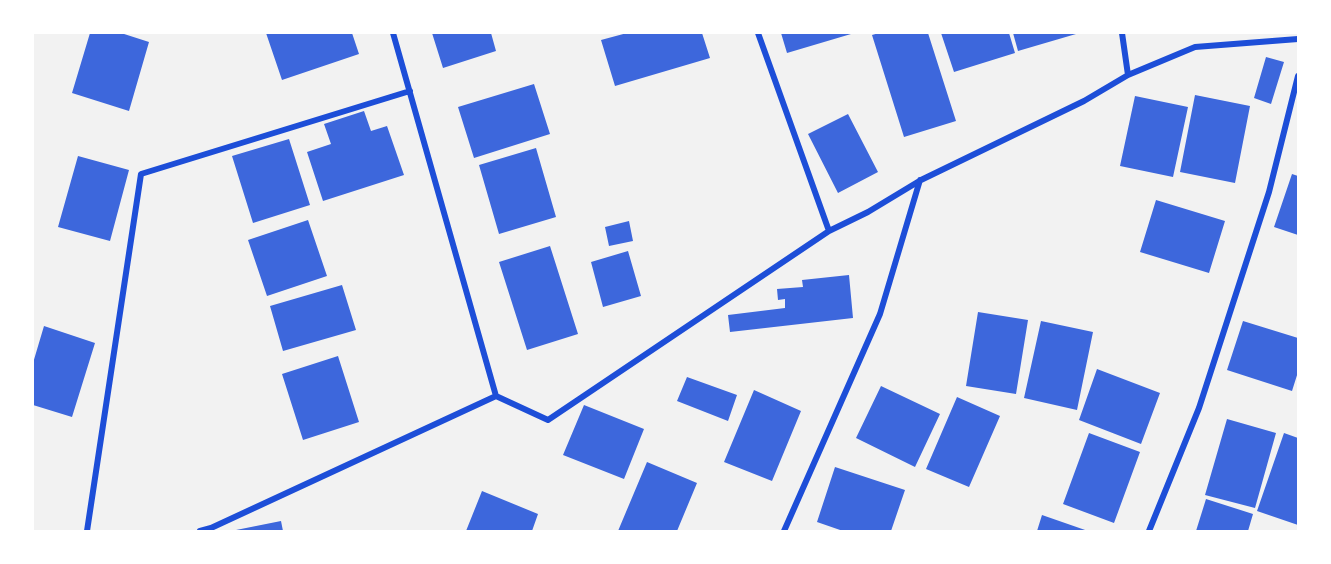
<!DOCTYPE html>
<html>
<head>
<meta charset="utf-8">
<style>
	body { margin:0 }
	#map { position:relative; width:1331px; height:564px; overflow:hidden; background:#f2f2f2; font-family:"PT Sans Narrow",sans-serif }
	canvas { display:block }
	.frame { position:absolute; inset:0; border:34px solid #fff; pointer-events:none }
</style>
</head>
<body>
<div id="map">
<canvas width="1331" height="564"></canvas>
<div class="frame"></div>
</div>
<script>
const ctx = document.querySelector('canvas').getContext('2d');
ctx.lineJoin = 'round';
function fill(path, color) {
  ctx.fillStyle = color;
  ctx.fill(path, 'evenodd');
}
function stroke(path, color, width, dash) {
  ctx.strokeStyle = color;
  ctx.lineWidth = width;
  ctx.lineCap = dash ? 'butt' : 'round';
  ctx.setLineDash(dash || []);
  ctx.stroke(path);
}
const building = new Path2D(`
	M90,33H121L149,42L129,111L72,93Z
	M266,33H352L359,54L282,80Z
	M432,33H491L496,51L443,68Z
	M627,33H702L710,58L615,86L601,40Z
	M781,33H851V34L787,53Z
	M879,33H928L956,121L904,137L872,35Z
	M941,33H1009L1015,53L954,72Z
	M1013,33H1076V34L1018,51Z
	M1266,57L1284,62L1271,104L1254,98Z
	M534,84L550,134L474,158L458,107Z
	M1195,95L1250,106L1235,183L1180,172Z
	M1135,96L1188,107L1173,177L1120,166Z
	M364,111L371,131L387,126L404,175L323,201L307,152L331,144L324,124Z
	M848,114L878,172L838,193L808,134Z
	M289,139L310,205L253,223L232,156Z
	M536,148L556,217L499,234L479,165Z
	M78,156L129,170L110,241L58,227Z
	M1292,174L1298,176V235L1274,227Z
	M1156,200L1225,221L1209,273L1140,252Z
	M308,220L327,276L267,296L248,240Z
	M629,221L633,241L609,246L605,227Z
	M550,246L578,334L527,350L499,262Z
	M628,251L641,296L603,307L591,262Z
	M849,275L853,318L730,332L728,315L785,308V299L778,300L777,289L803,287L802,280Z
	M342,285L356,330L283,351L270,306Z
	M978,312L1028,320L1016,394L966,386Z
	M1041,321L1093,332L1077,410L1024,398Z
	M1243,321L1298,338V372L1292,391L1227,370Z
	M44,326L95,343L72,417L33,405V363Z
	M338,356L359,422L303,440L282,374Z
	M1097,369L1160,393L1141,444L1079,420Z
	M687,377L737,395L728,421L677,401Z
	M881,386L940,414L915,467L856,438Z
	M754,390L801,411L772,481L724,462Z
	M957,397L1000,416L969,487L926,469Z
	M584,405L644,429L624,479L563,455Z
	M1227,419L1276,433L1255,508L1205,495Z
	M1089,433L1140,452L1114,523L1063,504Z
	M1284,433L1298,438V525L1257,511Z
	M647,462L697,483L677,531H618Z
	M835,467L905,490L891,531H843L817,522Z
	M482,491L538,514L532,531H466Z
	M1206,499L1253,514L1248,531H1196Z
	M1042,515L1088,531H1037Z
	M281,521L283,531H236V530Z`);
const minor = new Path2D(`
	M393,33L496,396
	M758,33L829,231
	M1122,33L1128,75
	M87,531L141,174L410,91
	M200,531L211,528L496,396L548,420L829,231L868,212L921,180L1084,101L1128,75L1195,47L1298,39
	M784,531L880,314L920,180
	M1149,531L1199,408L1269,192L1298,76`);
fill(building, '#3d67dc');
stroke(minor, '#1d4ed8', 6);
</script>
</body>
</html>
